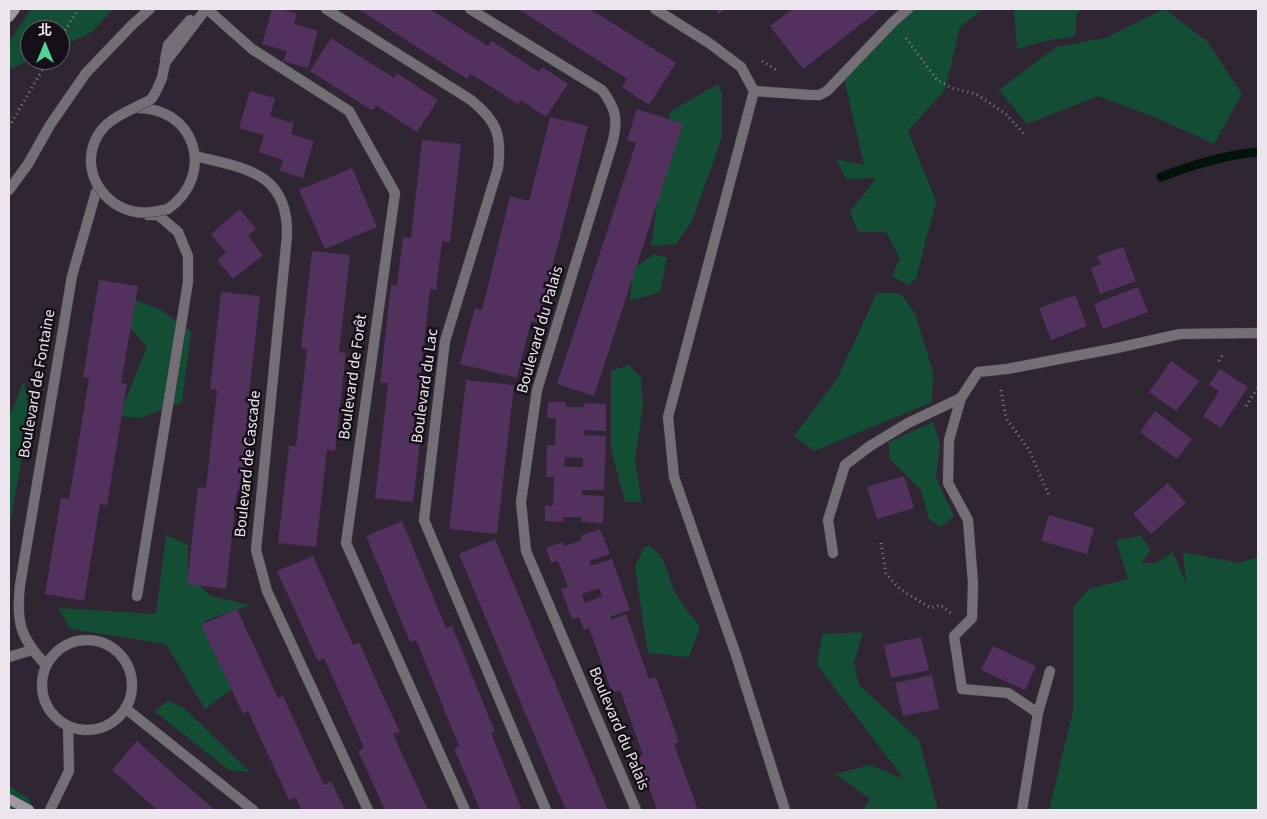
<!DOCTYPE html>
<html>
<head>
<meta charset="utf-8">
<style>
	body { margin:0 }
	#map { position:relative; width:1267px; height:819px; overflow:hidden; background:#2f2533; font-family:"Source Sans 3","Noto Sans TC",sans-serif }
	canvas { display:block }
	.frame { position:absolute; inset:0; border:10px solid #ece5ee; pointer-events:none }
	.north { position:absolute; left:20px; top:20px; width:50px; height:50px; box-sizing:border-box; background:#151017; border:1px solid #6b656d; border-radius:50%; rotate:0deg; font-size:14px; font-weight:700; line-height:20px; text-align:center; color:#ece5ee }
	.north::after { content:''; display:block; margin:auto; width:18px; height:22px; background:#52d397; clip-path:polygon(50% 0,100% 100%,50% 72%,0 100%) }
</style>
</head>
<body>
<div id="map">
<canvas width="1267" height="819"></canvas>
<div class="frame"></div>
<div class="north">北</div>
</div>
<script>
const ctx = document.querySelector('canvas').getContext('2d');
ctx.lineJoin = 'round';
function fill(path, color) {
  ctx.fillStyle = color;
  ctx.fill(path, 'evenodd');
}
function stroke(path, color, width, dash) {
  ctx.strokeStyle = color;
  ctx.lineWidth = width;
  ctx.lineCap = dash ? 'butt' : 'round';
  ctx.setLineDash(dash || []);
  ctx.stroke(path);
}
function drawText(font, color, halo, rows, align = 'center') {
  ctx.font = font + ' "Source Sans 3",sans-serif';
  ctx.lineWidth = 5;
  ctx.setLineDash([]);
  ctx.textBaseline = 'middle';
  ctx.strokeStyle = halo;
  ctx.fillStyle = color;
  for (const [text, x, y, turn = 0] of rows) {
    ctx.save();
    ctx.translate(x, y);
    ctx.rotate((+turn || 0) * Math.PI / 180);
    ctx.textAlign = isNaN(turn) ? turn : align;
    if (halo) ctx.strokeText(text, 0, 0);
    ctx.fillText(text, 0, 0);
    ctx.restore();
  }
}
const green = new Path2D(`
	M31,9H113L92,32L60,47V30H30L31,60L10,69L9,72V42Z
	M909,9H983L960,27L945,90L908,131L936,201L916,279L908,285L892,276L900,258L886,232H858L850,212L876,178L846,179L836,159L864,165L842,70L855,54L881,41Z
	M1014,9H1083L1077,13L1075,37L1049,40L1017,49Z
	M1164,9L1207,41L1242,94L1214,144L1157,118L1098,96L1027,124L999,90L1056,47L1105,38Z
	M718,84L722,94V137L692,221L676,244L651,246L670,112Z
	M654,254L667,258L660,292L630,301L633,269Z
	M877,293H900L915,313L933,372L932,402L814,451L794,436L837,379Z
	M130,298L161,310L191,331L182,402L140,418L119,416L147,347L126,323Z
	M629,365L641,378L643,404L635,460L642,502H625L611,449V371Z
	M24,380L30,412L9,529V418Z
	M933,422L940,444L936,478L954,516L941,527L929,519L921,490L889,458V442Z
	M166,535L188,545V573L210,596L250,605L204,621L238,684L205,709L166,644L70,629L58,608L156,614Z
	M1141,536L1151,550L1141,563H1156L1173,552L1186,584L1183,552L1239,563L1258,557V810H1049L1073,711V607L1089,589L1128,579L1116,540Z
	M649,545C670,562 665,571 675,592C681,604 692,616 700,627L689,657L648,653L635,567L643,549Z
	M863,632L854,663L859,685L919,740L938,810H863L870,799L835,774L870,765L904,779L817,665L822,634Z
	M168,700L185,709L250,772L229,770L155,712Z
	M9,786L30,799L32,810H9Z`);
const stream = new Path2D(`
	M1161,177C1193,165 1224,155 1258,152`);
const building = new Path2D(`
	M272,9H280L297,14L294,24L318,31L308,68L283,61L287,51L262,44Z
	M358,9H430L488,46L492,41L539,72L542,67L568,84L546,117L521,100L518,104L471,74L467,79Z
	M518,9H590L676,63L649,105L622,87L627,79Z
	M716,9H726L719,14Z
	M793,9H877L878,11L803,69L770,26Z
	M331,38L394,78L397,73L438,100L417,132L376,105L373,111L310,71Z
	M250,91L275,98L270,116L294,123L291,134L314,141L303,178L280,171L283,160L259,152L264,135L239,128Z
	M637,109L683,124L594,396L557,384L636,143L627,140Z
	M550,117L588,126L538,323L531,321L517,378L460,364L475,308L482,310L510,196L529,201Z
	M422,140L461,144L450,242L442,241L436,290L430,289L419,387L426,388L413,502L375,498L388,383H380L391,285L397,286L403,237L411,238Z
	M352,168L377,227L325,249L299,190Z
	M240,209L256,229L248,236L263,255L233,279L217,260L226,253L211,234Z
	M1123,247L1136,281L1100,294L1091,268L1101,264L1097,256Z
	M312,251L350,255L339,352L346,353L335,451L327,450L316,547L278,543L289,446H296L307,349L301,348Z
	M99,280L138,286L121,383L127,384L107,505L100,504L84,601L45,594L61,498L69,499L89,378L83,377Z
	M1138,287L1148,312L1103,329L1094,304Z
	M221,292L260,296L249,394H255L244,492L237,491L226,589L187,584L198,487L206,488L217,390L210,389Z
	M1075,295L1087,326L1051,340L1039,308Z
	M1171,361L1199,381L1176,411L1149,392Z
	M1220,369L1248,387L1221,428L1203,416L1219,391L1209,385Z
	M466,380L514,385L497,534L449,529Z
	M548,402H566V407H584V403L606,404V431L584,430V435L606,436L604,490H582V495L604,496L603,523L581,522L582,517H563V522L545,521V505L553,506L554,477H546L547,445H555L556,418H547ZM565,457L583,458V467H564Z
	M1155,411L1192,439L1177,459L1140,432Z
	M904,476L914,508L877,519L867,487Z
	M1168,483L1186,503L1151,534L1133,514Z
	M1049,515L1094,528L1087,554L1041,541Z
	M402,521L446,628L452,626L495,732L491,733L522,810H480L454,748L459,746L416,640L410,642L366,536Z
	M600,529L610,554L589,561L591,566L612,559L630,610L610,617L611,620L626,614L649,679L656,677L679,742L674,744L698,810H657L638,757L643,755L620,690L612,693L589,628L584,630L579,617L572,619L561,589L568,587L558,561L551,563L546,548L562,542L564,546L582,540L580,536ZM599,588L602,596L585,603L582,594Z
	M495,539L548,666L608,810H566L558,792L459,554Z
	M313,556L353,645L359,642L379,687L400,732L393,734L428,810H385L358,751L364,748L354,725L324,658L318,661L277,571Z
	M237,609L278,698L283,696L324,785L331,781L345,810H301L296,797L289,800L248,711L243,714L201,625Z
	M921,637L929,670L891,678L884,645Z
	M993,646L1036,666L1025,690L981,670Z
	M932,675L939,709L903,716L895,683Z
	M137,741L179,779L215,810H157L154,807L112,770Z`);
const path = new Path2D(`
	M906,38L937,80L952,88L976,94L1006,114L1024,134
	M60,39L78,9
	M762,61L778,71
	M9,127L48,60
	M1219,361L1223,354
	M1001,390L1006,418L1029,450L1050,498
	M1246,406L1258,388
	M881,543L886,574L901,590L931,608L940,605L951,613`);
const lane = new Path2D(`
	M207,9L252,49L349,111L395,193L346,543L465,810
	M326,9L471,100C497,121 502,135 498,168L445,341L424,520L546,810
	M470,9L602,90C616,109 618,118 613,141L537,390L521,502L526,551L636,810
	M655,9L709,43L741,67L754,91
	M165,60L168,45L190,20
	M162,78L165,63L206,9
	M134,108C195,105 217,174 168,209
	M195,156C244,168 289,172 287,236L256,550L267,591L368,810
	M9,190L28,164L50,125L86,73L132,25L150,9
	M833,553L828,520L845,465L870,446L908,423L961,398
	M137,596L188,282V256L178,232L158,215H148
	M42 685a45 45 0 1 1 90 0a45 45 0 1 1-90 0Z
	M9,657L32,650
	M46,665C20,638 16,622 20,585L72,276L96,192
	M125,708L253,810
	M1038,713L1050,671
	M50,810L69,771L68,726`);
const street = new Path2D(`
	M785,810L736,655L674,477L668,417L754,91L811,95H819L827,91L894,21L908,9
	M1022,810L1038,713L1008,693L962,689L954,636L972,618L973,583L968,520L948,483L949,440L961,398L978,372L1007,369L1117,348L1180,334L1258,333`);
const secondary = new Path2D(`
	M9,17L15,9
	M9,799L29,810`);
const laneBridge = new Path2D(`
	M162,78C159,84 156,94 151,99C148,102 141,104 138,106C120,115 103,122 95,141C81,173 105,208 137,212C147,214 158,211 168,209`);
const streetNames = [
	["Boulevard du Palais",541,330,-74],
	["Boulevard de Forêt",354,377,-82],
	["Boulevard de Fontaine",38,384,-80],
	["Boulevard du Lac",426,386,-82],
	["Boulevard de Cascade",249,464,-84],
	["Boulevard du Palais",618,729,67]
];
fill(green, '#134e34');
stroke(stream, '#02130a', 9);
fill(building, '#52315f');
stroke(lane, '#49404d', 11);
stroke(street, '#49404d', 11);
stroke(secondary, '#49404d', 11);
stroke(path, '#89808c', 3, [1, 4]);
stroke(lane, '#746f77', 10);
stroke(street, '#746f77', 10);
stroke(secondary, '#9f97a2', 10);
stroke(laneBridge, '#49404d', 11, []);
stroke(laneBridge, '#746f77', 10);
drawText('16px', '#ece5ee', '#151017', streetNames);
</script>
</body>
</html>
